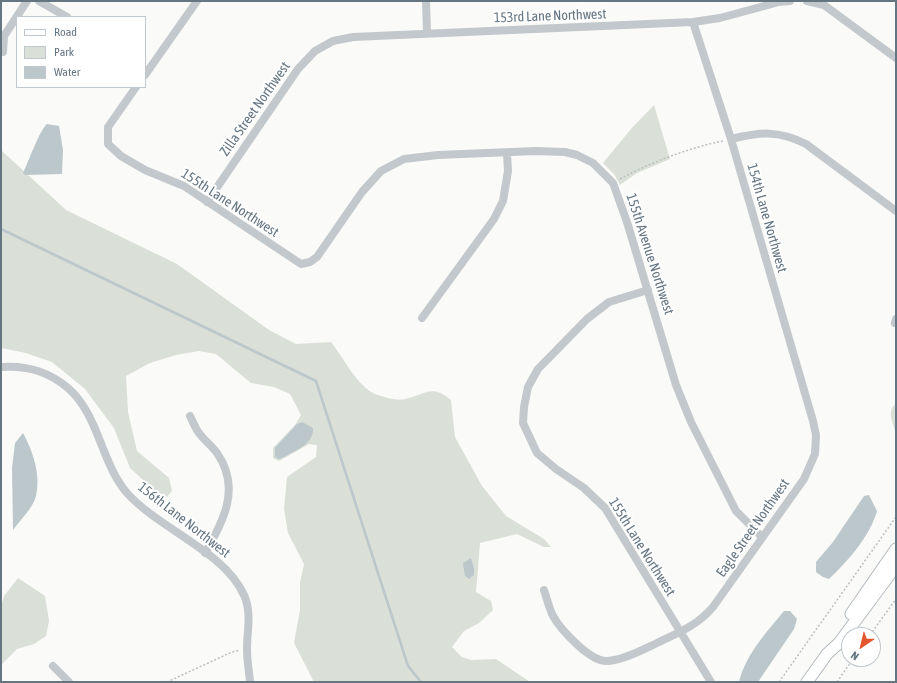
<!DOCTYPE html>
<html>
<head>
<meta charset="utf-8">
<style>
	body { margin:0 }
	#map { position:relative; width:897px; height:683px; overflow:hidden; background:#fafaf8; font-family:"Asap Condensed",sans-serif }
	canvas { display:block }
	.frame { position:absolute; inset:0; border:2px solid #657683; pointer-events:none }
	.legend { position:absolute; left:16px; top:16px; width:130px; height:72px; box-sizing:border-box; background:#fff; border:1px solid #c1c8cd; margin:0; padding:5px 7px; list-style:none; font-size:12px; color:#657683 }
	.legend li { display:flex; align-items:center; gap:8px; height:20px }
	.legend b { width:20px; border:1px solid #c1c8cd }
	.north { position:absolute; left:841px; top:627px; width:40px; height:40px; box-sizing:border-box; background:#fff; border:1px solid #c1c8cd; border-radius:50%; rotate:215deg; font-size:11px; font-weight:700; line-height:16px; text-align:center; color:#657683 }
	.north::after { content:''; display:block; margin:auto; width:14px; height:18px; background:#e4572e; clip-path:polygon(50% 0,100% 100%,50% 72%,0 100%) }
</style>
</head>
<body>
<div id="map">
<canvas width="897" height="683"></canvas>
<div class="frame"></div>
<ul class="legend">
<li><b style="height:5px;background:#fff"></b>Road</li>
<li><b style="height:11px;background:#dadfd7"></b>Park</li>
<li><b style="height:11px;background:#bbc7cb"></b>Water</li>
</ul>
<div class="north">N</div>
</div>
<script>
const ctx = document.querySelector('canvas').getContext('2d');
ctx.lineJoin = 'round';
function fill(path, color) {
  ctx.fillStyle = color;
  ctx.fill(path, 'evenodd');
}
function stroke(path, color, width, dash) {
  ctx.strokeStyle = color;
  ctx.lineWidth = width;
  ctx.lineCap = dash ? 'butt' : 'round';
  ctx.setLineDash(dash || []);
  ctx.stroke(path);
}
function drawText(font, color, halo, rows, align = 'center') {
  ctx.font = font + ' "Asap Condensed",sans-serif';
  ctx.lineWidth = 4;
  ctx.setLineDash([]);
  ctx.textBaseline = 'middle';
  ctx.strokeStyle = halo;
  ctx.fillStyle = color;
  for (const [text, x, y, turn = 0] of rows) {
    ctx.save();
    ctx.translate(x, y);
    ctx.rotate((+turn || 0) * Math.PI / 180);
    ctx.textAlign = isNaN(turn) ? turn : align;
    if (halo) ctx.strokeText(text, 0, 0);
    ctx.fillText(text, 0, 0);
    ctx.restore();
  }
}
const green = new Path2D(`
	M654,105L670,159L637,173L620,185L614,174L603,163L631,129Z
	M1,150L66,210L177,264L269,330L296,344L331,342C343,357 357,386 375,394C383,397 397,401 405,399C425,395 431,383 451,400L455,437L482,486L506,516L544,539L551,547H544L517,534L480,543L476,592L491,601L493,610L479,623L464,631L452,647L462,657L471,660L496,659L530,682H314L294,643L300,610V583L304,564L288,533L284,509L287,477L316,457L317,445L309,444L279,461L273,458V448L295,425L301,415L290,394L274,387L251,383L216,354L199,351L176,355L150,363L126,376L128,412L137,451L169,478L172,491L167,497L155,491L130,468L114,428L85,389L52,362L26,353L1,348Z
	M896,404V433C893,424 886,410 896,404Z
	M18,578L45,596L49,621L46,636L34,644L17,649L1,665V607L4,596Z`);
const water = new Path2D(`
	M47,124L59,126L63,150L62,174L25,175L23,173C29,161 39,131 47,124Z
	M302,422L313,428C314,444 296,450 284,457L279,459L275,457V448L297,424Z
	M23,433C33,452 41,474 36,496C33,508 20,520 13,530L12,468L15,443Z
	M869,495L877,511C870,536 848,561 829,579L823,577L816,572V562L833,542L864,496Z
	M471,558L474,568V575L469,579L465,576L463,563Z
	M784,611H790L797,619L794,629L758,682H739C746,654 766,633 784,611Z`);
const stream = new Path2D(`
	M1,229L316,381L408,666L421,682`);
const path = new Path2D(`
	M620,179C652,162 688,148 723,141
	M870,635L896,599
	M167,682L232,652L240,650
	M779,682L896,517
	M837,682L853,659`);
const street = new Path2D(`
	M39,1L67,17
	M426,1L427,33
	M807,1L824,5L896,58
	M3,52L4,36L27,1
	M145,75L197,1
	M136,87L108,127V144L121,156L145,170L184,186L301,264L310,262L317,257L362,192L381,171L404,159L438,155L536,151L565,152L577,155L593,163L613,183L627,222L676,385L691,422L736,511L762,537
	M731,139C760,132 778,130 806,144L896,211
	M207,202L298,69L315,51L333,41L353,37L693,22L720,18L779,2L790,1
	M648,290L609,302L587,319L538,369L528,387L524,407L523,423L537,453L556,469L584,488L605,508L711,682
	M422,318L494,219L503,201L508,171L507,153
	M895,323L896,319
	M1,367C27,365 48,371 68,388C99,415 101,463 127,493C159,529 224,551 244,595C252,613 247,630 247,649C247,660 249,671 250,682
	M190,416C193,422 195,428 199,433C204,440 212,446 217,453C241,487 224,521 205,553
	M544,590C547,599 549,608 553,616C561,630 591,663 608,661C625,659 642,650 657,643C678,633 698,625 713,607L804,479L815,454L816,435L813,421L731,139L693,22
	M53,666L69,682`);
const secondary = new Path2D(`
	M851,614L896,549
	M807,682L827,654L839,643L896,566`);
const streetNames = [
	["153rd Lane Northwest",550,16,-2],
	["Zilla Street Northwest",255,109,-55],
	["155th Lane Northwest",230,203,33],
	["154th Lane Northwest",767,218,74],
	["155th Avenue Northwest",650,254,72],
	["156th Lane Northwest",184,520,38],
	["Eagle Street Northwest",753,528,-55],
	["155th Lane Northwest",642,547,58]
];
fill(green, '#dadfd7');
fill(water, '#bbc7cb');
stroke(stream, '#bbc7cb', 2.5);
stroke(secondary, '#b3babf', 13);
stroke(path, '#bbbfc2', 1.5, [2, 2]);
stroke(street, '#c3c8cc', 8);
stroke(secondary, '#fff', 11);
drawText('14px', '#657683', '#fff', streetNames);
</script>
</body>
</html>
